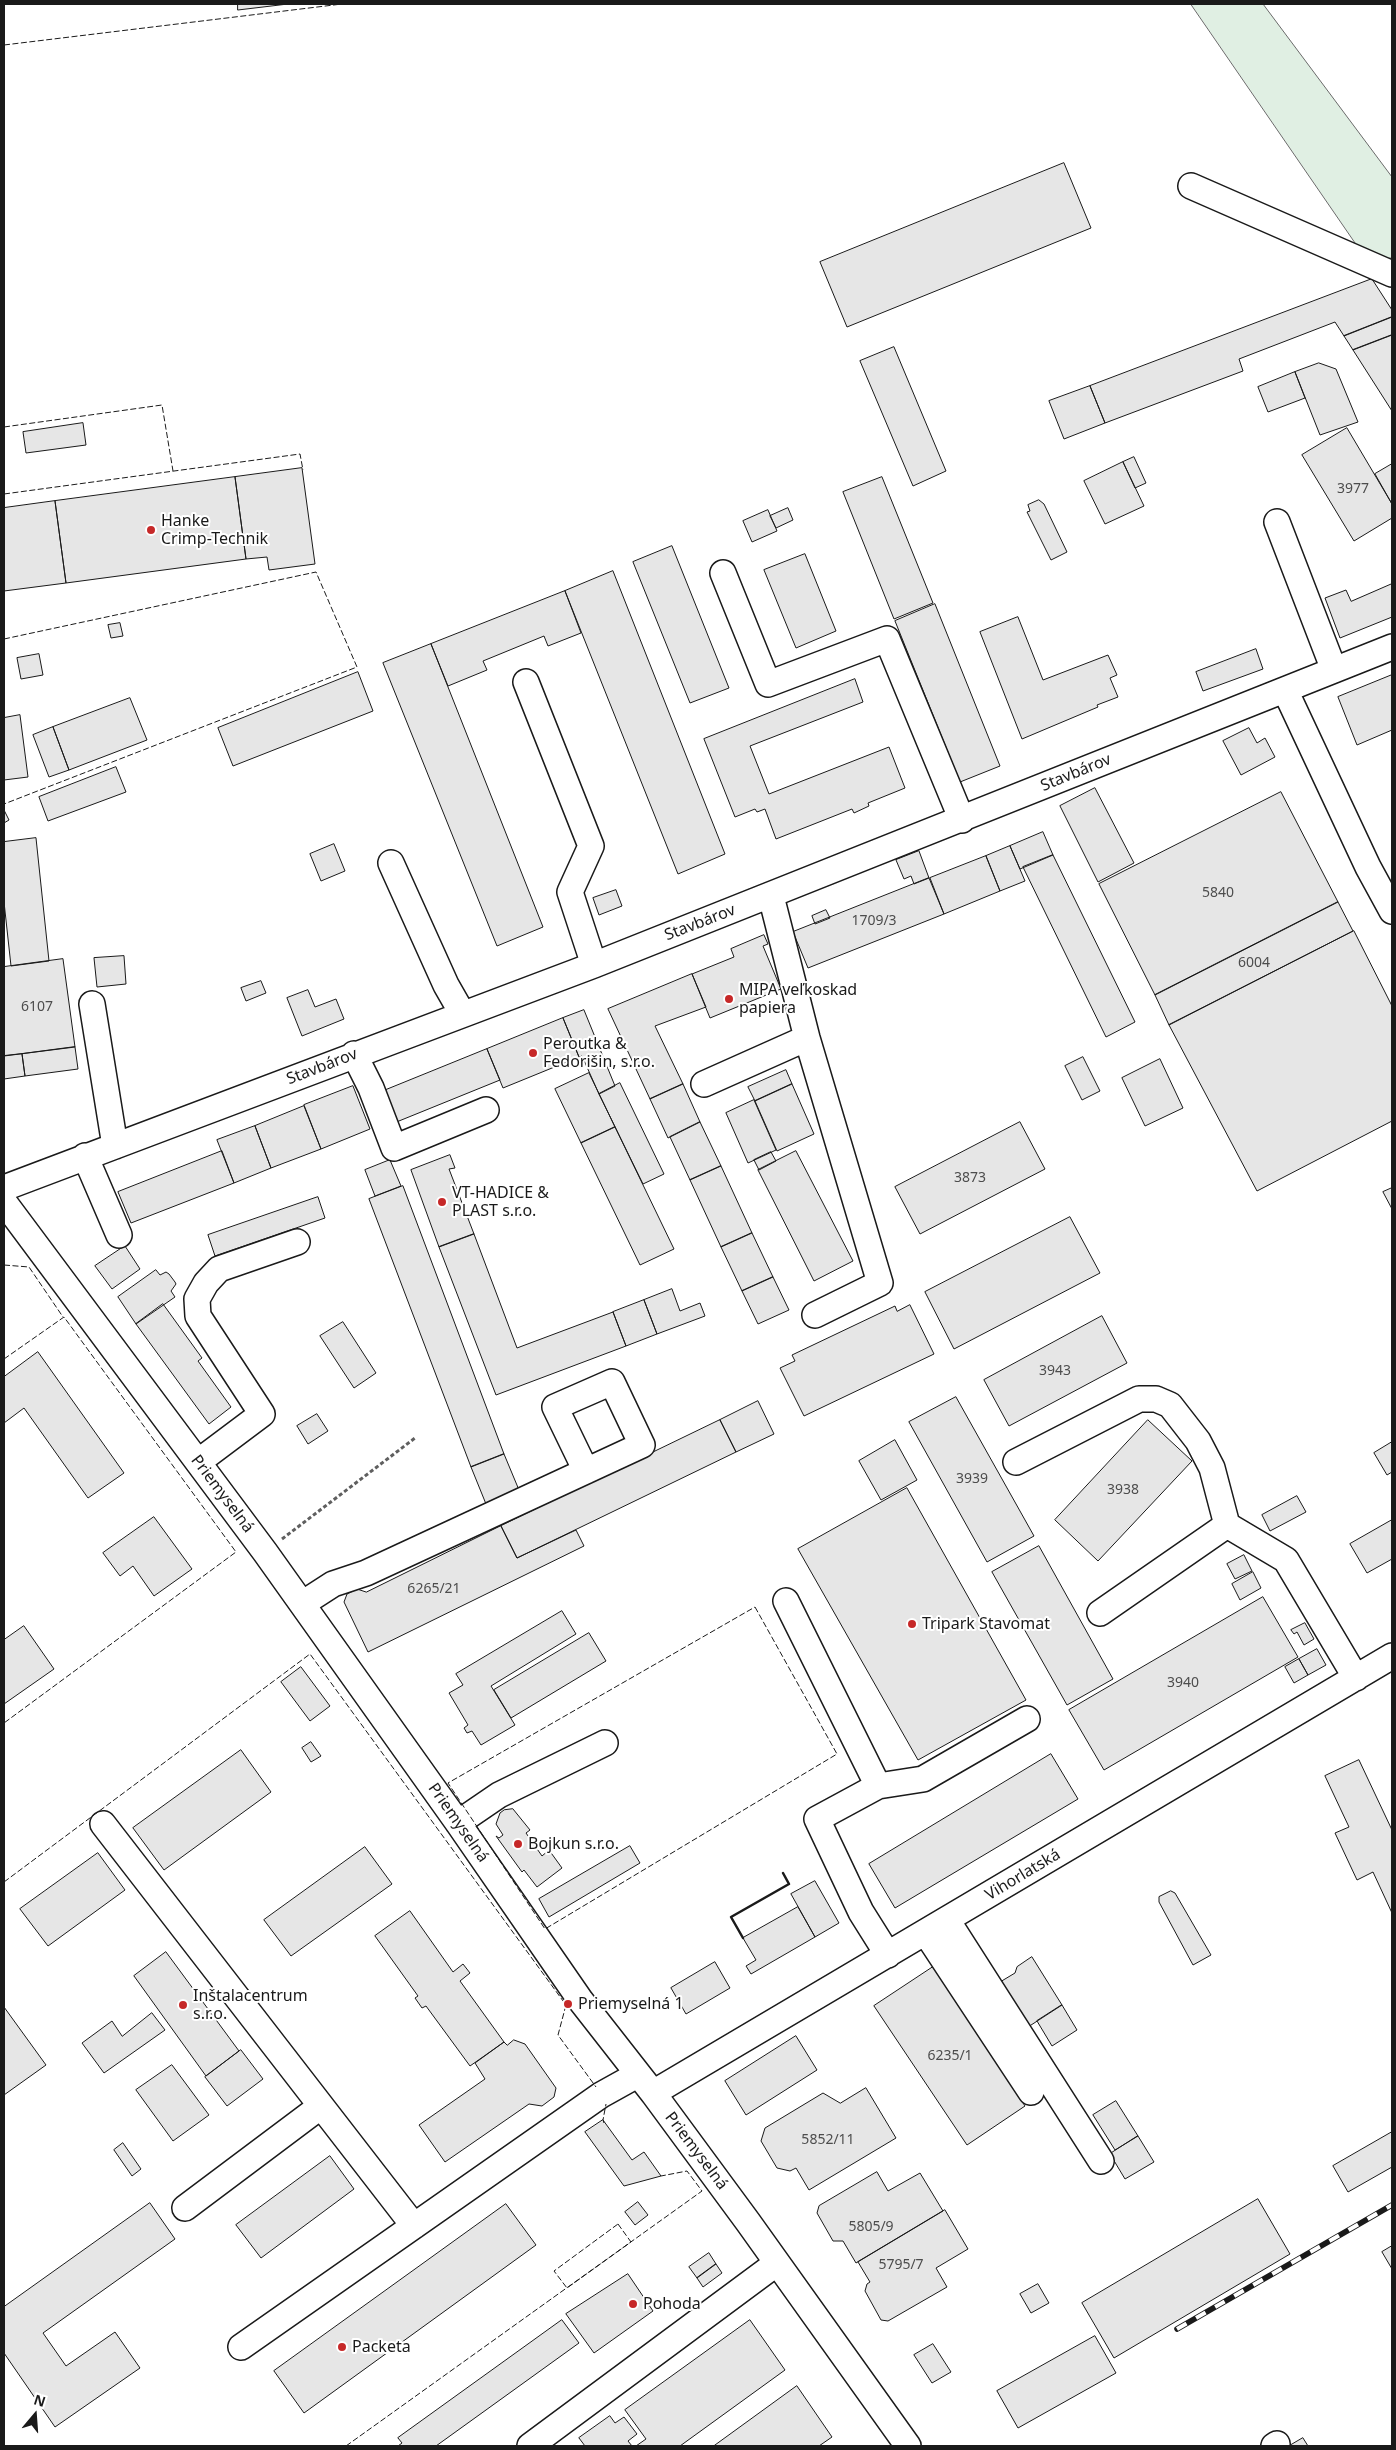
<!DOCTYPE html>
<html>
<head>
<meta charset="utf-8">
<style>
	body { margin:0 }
	#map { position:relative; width:1396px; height:2450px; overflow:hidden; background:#fff; font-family:"Noto Sans",sans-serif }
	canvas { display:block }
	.frame { position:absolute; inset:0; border:5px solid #1a1a1a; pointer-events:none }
	.north { position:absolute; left:10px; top:2390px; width:50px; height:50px; -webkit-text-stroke:4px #fff; paint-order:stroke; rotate:18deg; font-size:14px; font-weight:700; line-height:20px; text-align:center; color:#1a1a1a }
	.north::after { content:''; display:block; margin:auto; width:18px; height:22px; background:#1a1a1a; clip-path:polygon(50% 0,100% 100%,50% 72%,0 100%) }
</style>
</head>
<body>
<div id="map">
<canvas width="1396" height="2450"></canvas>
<div class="frame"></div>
<div class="north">N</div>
</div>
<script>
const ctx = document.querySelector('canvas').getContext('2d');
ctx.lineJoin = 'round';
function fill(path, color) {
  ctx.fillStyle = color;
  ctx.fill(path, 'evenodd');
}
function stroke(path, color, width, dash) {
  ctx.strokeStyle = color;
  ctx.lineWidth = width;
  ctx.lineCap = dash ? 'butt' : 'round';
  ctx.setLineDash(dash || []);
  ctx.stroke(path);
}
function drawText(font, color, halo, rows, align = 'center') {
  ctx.font = font + ' "Noto Sans",sans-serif';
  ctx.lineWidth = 4;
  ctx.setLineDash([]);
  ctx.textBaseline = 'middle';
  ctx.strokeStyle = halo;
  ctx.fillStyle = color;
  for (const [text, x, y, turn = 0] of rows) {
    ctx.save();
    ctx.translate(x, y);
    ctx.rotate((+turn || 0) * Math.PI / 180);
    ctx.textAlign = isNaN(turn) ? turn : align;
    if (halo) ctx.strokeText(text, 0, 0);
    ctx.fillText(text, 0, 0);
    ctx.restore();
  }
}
const green = new Path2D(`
	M1191,4H1263L1392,177V258L1379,259L1358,247Z`);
const building = new Path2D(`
	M238,4H288L238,10Z
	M1064,163L1091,228L847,327L820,262Z
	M1372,279L1392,310V317L1344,336L1335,322L1239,359L1243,371L1105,423L1090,386Z
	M1392,317V335L1353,350L1344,336Z
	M1392,335V411L1353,350Z
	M894,347L946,471L913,486L860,361Z
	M1319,363L1336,369L1358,422L1320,435L1295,372Z
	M1295,372L1305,398L1268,412L1258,387Z
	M1090,386L1105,423L1064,439L1049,401Z
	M83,423L86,445L26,453L23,432Z
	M1347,428L1392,504V518L1354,541L1302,455Z
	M1134,457L1146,483L1135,488L1123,462Z
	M1123,462L1144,506L1105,524L1084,481Z
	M1392,464V504L1375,474Z
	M302,468L315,564L269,570L267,557L246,559L235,477Z
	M235,477L246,559L66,583L55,501Z
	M882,477L933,603L894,619L843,492Z
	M1039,500L1044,504L1067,552L1051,560L1027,512L1030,511L1028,505Z
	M55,501L66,583L4,591V508Z
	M788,508L793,520L776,528L770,516Z
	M768,510L777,531L752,542L743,521Z
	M672,546L729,688L690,703L633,562Z
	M805,554L836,631L796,648L764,570Z
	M613,571L725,854L678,874L565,591Z
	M1392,584V617L1340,638L1325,598L1346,590L1351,601Z
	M565,591L581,633L548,646L544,636L483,661L487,670L448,686L431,644Z
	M935,604L1000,766L960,782L895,621Z
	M1018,617L1043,680L1108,655L1117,675L1110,678L1118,697L1097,705L1098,707L1022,739L980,632Z
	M120,623L123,636L111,638L108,625Z
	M431,644L543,927L497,946L383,663Z
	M1256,649L1263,669L1203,691L1196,672Z
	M39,654L43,675L21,679L17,658Z
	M358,672L373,711L233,766L218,728Z
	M1392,675V730L1357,745L1338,697Z
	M855,679L863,702L750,746L769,794L889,747L905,788L868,803L869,806L854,813L852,809L776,839L765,809L757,812L755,809L735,817L704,739Z
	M130,698L147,740L69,770L53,727Z
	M20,715L28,777L4,780V718Z
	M53,727L69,770L49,777L33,735Z
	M1249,728L1257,743L1265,738L1275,757L1241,775L1223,741Z
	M116,767L126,792L48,821L39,797Z
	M1095,788L1134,863L1098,882L1060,806Z
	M1281,792L1338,902L1155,995L1099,884Z
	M4,810L9,820L4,823Z
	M1043,832L1053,855L1020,869L1010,846Z
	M36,838L49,961L11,966L4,902V842Z
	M334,844L345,871L321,881L310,854Z
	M1010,846L1025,881L1000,891L986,856Z
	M919,851L929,878L914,884L911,876L904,879L896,860Z
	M1053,855L1135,1022L1106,1037L1023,867Z
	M986,856L1000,891L944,914L930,878Z
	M929,878L944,914L808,968L793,932Z
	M616,890L622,906L599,915L593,898Z
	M1338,902L1353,931L1169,1025L1155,995Z
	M826,910L830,918L815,924L812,916Z
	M1354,931L1392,1006V1121L1257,1191L1169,1025Z
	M764,935L768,944L763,946L781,989L710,1018L692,974L734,957L731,949Z
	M124,956L126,984L97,987L94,958Z
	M63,959L75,1047L4,1056V967Z
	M692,974L706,1007L655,1026L683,1084L650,1099L608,1009Z
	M261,981L266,993L246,1001L241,988Z
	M308,990L315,1007L336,999L344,1019L302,1036L287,998Z
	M584,1010L615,1086L599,1094L582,1056L579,1057L563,1018Z
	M563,1018L579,1057L503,1088L487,1049Z
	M75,1047L78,1069L25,1076L22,1054Z
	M487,1049L500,1080L394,1123L381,1092Z
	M22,1054L25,1076L4,1079V1056Z
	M1083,1057L1100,1091L1082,1100L1065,1066Z
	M1160,1059L1183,1108L1145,1126L1122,1078Z
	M786,1070L792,1084L755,1101L748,1087Z
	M589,1073L615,1127L581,1143L555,1089Z
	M620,1083L664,1174L643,1184L599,1094Z
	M683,1084L700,1122L668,1138L650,1099Z
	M792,1084L814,1134L777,1151L755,1101Z
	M353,1086L370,1129L321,1149L304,1105Z
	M754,1100L776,1150L748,1163L726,1113Z
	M304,1106L321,1149L271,1168L255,1126Z
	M700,1122L721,1166L690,1180L670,1137Z
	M1020,1122L1045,1169L920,1234L895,1187Z
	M255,1126L271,1168L234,1183L217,1140Z
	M615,1127L674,1249L640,1265L581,1143Z
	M222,1151L234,1183L131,1223L118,1192Z
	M796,1151L853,1261L814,1281L758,1170Z
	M771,1152L776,1161L759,1170L754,1160Z
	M450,1155L455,1168L449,1169L474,1234L439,1247L411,1170Z
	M390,1160L401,1186L375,1196L365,1170Z
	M721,1166L752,1233L721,1247L690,1180Z
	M403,1186L504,1454L471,1467L369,1199Z
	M1392,1188V1209L1383,1192Z
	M318,1197L325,1218L215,1256L208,1235Z
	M1070,1217L1100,1273L954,1349L925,1292Z
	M752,1233L773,1277L742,1291L721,1247Z
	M474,1234L517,1348L613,1312L626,1346L496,1395L439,1247Z
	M125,1246L140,1269L112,1289L95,1266Z
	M156,1270L160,1275L166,1272L169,1274L175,1282L176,1284L171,1291L175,1297L136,1324L118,1297Z
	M773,1277L789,1310L758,1324L742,1291Z
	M672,1289L680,1311L700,1303L705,1316L657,1334L644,1300Z
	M644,1300L657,1334L626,1346L613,1312Z
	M163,1304L202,1358L198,1361L231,1407L209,1424L136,1324Z
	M910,1305L934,1354L804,1416L780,1368L795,1361L792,1355L895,1306L897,1311Z
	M1102,1316L1127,1363L1009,1426L984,1380Z
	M343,1322L376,1373L354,1388L320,1336Z
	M38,1352L124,1473L88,1498L24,1408L4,1423V1377Z
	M956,1397L1034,1536L987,1562L909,1422Z
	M758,1401L774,1434L736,1452L720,1420Z
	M317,1414L328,1431L308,1444L297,1426Z
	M720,1420L736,1452L517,1558L501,1526Z
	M1148,1420L1192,1461L1098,1561L1055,1520Z
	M895,1440L917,1480L881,1500L859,1461Z
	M1392,1442V1472L1387,1475L1374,1453Z
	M504,1454L519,1490L486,1504L471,1467Z
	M907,1488L1026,1700L918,1760L798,1549Z
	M1297,1496L1306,1512L1270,1531L1262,1515Z
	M154,1517L192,1569L154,1596L133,1566L120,1576L103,1553Z
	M1392,1520V1559L1367,1573L1350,1544Z
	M501,1526L517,1558L576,1530L584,1546L368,1652L344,1602L347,1594L357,1589L366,1592Z
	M1039,1546L1113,1679L1067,1705L992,1572Z
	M1244,1555L1252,1571L1235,1579L1227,1564Z
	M1253,1572L1261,1588L1240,1600L1232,1584Z
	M1263,1597L1298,1657L1104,1770L1069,1710Z
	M562,1611L576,1634L491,1686L515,1725L481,1745L472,1731L467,1733L464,1728L468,1725L449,1693L463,1685L456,1674Z
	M1305,1623L1314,1639L1304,1645L1297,1632L1294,1634L1291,1630Z
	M24,1626L54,1669L4,1704V1640Z
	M589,1633L606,1661L511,1718L494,1690Z
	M1317,1649L1326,1665L1308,1675L1299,1659Z
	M1299,1659L1308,1675L1294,1683L1285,1667Z
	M301,1667L330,1706L310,1721L281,1682Z
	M311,1742L321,1756L311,1762L302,1748Z
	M241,1750L271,1792L164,1870L133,1828Z
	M1051,1754L1078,1799L895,1908L869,1864Z
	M1359,1760L1392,1830V1913L1373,1872L1357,1880L1335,1833L1349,1827L1325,1776Z
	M513,1809L530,1830L526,1833L542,1856L549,1850L562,1868L537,1887L524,1870L522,1872L496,1836L499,1838L503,1835L496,1824L500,1813L504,1810Z
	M630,1846L640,1863L549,1917L539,1899Z
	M365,1847L392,1884L291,1956L264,1920Z
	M98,1853L125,1890L48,1946L20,1909Z
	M815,1881L839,1923L815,1937L791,1894Z
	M1171,1891L1175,1893L1211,1955L1193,1965L1159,1902V1897Z
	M798,1907L815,1937L751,1974L746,1966L756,1960L743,1938Z
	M410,1911L453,1972L463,1964L470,1973L460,1981L504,2042L470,2066L426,2006L422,2008L415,1998L418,1996L375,1936Z
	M166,1952L239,2051L206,2076L134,1976Z
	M1032,1957L1062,2005L1028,2027L1000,1982L1015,1973L1017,1967Z
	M715,1962L730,1988L686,2014L671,1988Z
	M933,1967L1025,2106L967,2145L874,2006Z
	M1062,2005L1077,2030L1052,2046L1037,2021Z
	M4,2007L46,2065L4,2095Z
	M152,2013L165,2030L104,2073L82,2043L112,2021L122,2036Z
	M796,2036L817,2070L746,2115L725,2081Z
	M514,2040L525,2044L556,2088L554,2097L542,2106L529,2104L445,2162L419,2125L485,2079L475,2063L504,2042L507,2045Z
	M241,2050L263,2079L227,2106L205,2077Z
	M172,2065L209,2115L173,2141L136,2090Z
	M866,2088L896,2138L809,2190L796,2168L790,2171L777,2168L761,2141L765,2128L823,2093L840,2103Z
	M1116,2101L1138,2136L1115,2150L1093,2115Z
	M603,2120L632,2160L644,2152L661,2176L624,2186L585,2132Z
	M1392,2132V2167L1348,2192L1333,2166Z
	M1138,2136L1154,2162L1125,2179L1110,2154Z
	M123,2143L141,2169L132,2176L114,2150Z
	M330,2156L354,2189L261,2258L236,2225Z
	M877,2172L888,2191L920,2173L943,2211L856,2263L843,2241H833L817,2213L819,2206Z
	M1258,2199L1290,2254L1114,2358L1082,2303Z
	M638,2202L648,2215L635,2225L625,2212Z
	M150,2203L175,2239L43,2333L66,2366L115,2332L140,2368L55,2427L4,2353V2307Z
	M506,2204L536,2245L304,2413L274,2371Z
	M945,2210L968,2249L936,2268L947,2287L888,2321L881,2320L865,2291L867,2284L870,2282L858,2262Z
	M1392,2246V2269L1382,2252Z
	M709,2253L716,2264L697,2278L689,2267Z
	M716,2264L722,2273L703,2287L697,2278Z
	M628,2274L653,2311L594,2353L566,2314Z
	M1038,2284L1049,2303L1031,2313L1020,2294Z
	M562,2320L579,2343L436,2446H398L402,2443L398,2438Z
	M750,2320L785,2370L680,2446H636L646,2439L625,2410Z
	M1095,2336L1116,2373L1018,2428L997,2391Z
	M933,2344L951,2372L932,2383L914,2355Z
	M797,2386L832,2437L819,2446H714Z
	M610,2416L615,2423L624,2417L637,2434L628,2441L632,2446H585L579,2438Z
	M1303,2438L1308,2446H1289Z`);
const path = new Path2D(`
	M282,1539L415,1438`);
const minor = new Path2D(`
	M1191,186L1392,274
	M1277,522L1334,670
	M723,573L768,684L887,639L962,820
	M526,682L591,846L570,892L594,965
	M1285,690L1368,867L1392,911
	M391,863L446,985L462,1013
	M771,896L807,1038L880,1283L815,1315
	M92,1004L115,1146
	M354,1054L371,1088L394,1148L486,1110
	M704,1084L807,1038
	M85,1156L119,1235
	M4,1188L594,965L1392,647
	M4,1202L265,1552L458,1823L581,2001L653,2093L748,2222L908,2446
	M198,1462L262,1414L198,1316L197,1299L206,1283L219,1269L297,1242
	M1016,1462L1139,1399H1156L1170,1405L1198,1441L1212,1468L1227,1525L1286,1560L1356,1678
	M786,1601L878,1786L817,1819L861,1912L888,1955
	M302,1604L333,1584L366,1573L642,1445L612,1382L555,1407L586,1471
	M1100,1613L1227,1525
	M878,1786L923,1779L1027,1719
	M458,1823L499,1795L605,1743
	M103,1824L414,2226
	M947,1920L1101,2161
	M926,1933L1031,2092
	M653,2093L1392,1656
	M185,2208L321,2106
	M241,2347L601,2095L637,2075
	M530,2446L777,2263
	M1274,2446L1277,2444`);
const rail = new Path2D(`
	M1177,2329L1392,2205`);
const fence = new Path2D(`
	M4,45L342,4
	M4,427L162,405L173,471
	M4,494L300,454L303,470
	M4,639L316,572L357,667L4,804
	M4,1265L29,1267L63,1317
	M4,1359L64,1317L236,1552L4,1723
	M755,1607L837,1754L545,1929L448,1783Z
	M4,1882L310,1654L566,2005L558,2035L596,2087
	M604,2123L603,2120L606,2104
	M618,2224L631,2242L567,2288L554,2271Z
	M346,2446L702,2191L687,2171L661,2176L659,2174`);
const wall = new Path2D(`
	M743,1938L731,1917L789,1884L783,1873`);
const markers = [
	[151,530,5,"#c62828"],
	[729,999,5,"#c62828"],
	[533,1053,5,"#c62828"],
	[442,1202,5,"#c62828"],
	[912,1624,5,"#c62828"],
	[518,1844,5,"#c62828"],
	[568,2004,5,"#c62828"],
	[183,2005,5,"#c62828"],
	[633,2304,5,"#c62828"],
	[342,2347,5,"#c62828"]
];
const numberNames = [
	["3977",1353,489],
	["5840",1218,893],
	["1709/3",874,921],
	["6004",1254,963],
	["6107",37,1007],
	["3873",970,1178],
	["3943",1055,1371],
	["3939",972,1479],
	["3938",1123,1490],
	["6265/21",434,1589],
	["3940",1183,1683],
	["6235/1",950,2056],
	["5852/11",828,2140],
	["5805/9",871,2227],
	["5795/7",901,2265]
];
const poiNames = [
	["Hanke",161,521],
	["Crimp-Technik",161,539],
	["MIPA veľkoskad",739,990],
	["papiera",739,1008],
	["Peroutka &",543,1044],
	["Fedorišin, s.r.o.",543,1062],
	["VT-HADICE &",452,1193],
	["PLAST s.r.o.",452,1211],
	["Tripark Stavomat",922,1624],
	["Bojkun s.r.o.",528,1844],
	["Inštalacentrum",193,1996],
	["s.r.o.",193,2014],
	["Priemyselná 1",578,2004],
	["Pohoda",643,2304],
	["Packeta",352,2347]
];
const streetNames = [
	["Stavbárov",1076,773,-22],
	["Stavbárov",700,923,-21],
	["Stavbárov",322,1067,-21],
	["Priemyselná",222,1494,53],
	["Priemyselná",458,1823,55],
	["Vihorlatská",1023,1875,-31],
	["Priemyselná",696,2151,53]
];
fill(green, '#e0efe3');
stroke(green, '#6a6a6a', 1);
fill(building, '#e6e6e6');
stroke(building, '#1a1a1a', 1);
stroke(minor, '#1a1a1a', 28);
stroke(path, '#5f5f5f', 3, [4, 2.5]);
stroke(minor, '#fff', 25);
stroke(rail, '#1a1a1a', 5.5);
stroke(rail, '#fff', 4, [11]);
stroke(fence, '#1a1a1a', 1, [6, 2.5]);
stroke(wall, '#1a1a1a', 2.5);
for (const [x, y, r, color] of markers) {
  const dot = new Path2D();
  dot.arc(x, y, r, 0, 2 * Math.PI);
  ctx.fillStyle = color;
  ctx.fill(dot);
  stroke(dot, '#fff', 2);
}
drawText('14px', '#4d4d4d', null, numberNames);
drawText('16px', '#1a1a1a', '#fff', poiNames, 'left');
drawText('16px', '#1a1a1a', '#fff', streetNames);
</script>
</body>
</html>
